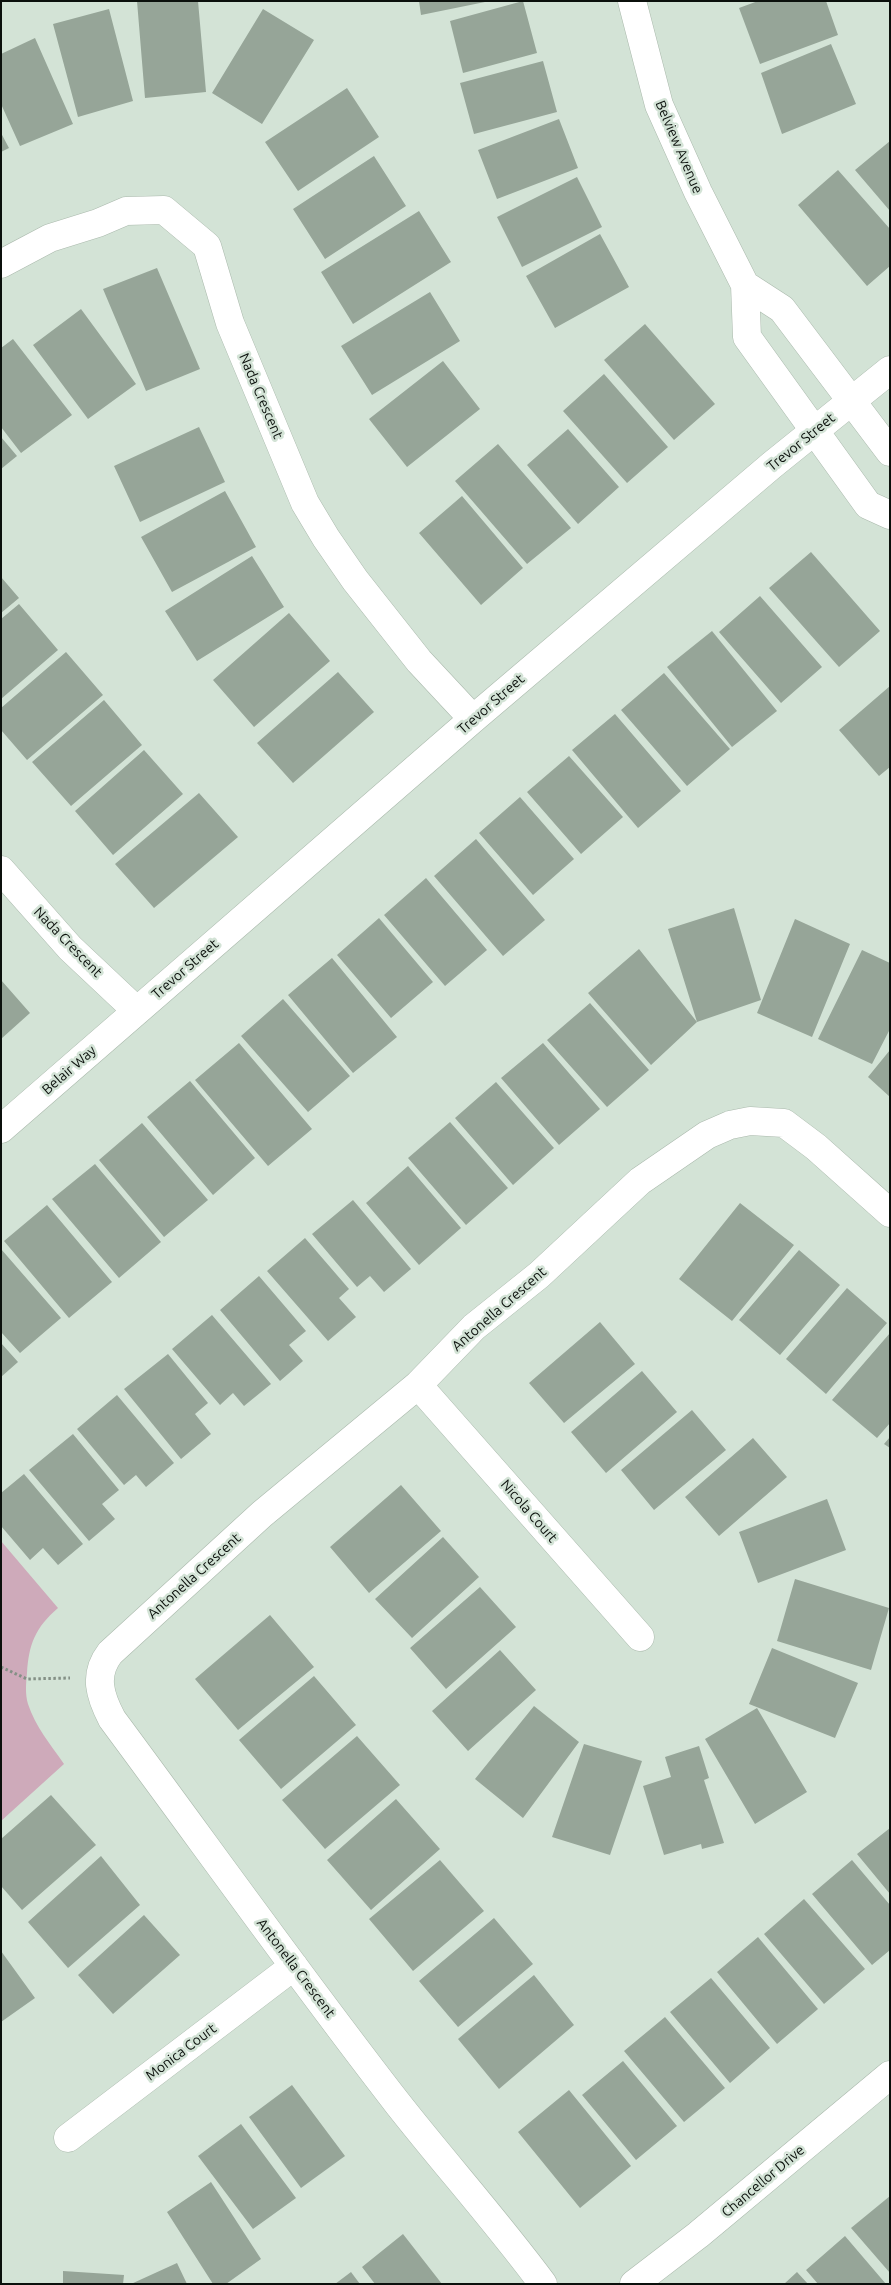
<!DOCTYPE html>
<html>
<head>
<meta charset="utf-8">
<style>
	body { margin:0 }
	#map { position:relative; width:891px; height:2285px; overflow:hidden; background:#d3e3d6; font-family:Ubuntu,sans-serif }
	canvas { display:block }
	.frame { position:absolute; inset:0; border:2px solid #0b100c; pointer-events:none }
</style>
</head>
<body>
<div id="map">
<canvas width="891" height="2285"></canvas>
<div class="frame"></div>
</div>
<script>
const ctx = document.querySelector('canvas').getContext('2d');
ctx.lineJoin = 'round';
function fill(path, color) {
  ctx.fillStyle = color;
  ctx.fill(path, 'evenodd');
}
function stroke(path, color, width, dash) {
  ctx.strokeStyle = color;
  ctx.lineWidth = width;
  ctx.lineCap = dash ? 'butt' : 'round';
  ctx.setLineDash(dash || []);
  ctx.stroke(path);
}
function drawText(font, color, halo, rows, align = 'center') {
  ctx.font = font + ' Ubuntu,sans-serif';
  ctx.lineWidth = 5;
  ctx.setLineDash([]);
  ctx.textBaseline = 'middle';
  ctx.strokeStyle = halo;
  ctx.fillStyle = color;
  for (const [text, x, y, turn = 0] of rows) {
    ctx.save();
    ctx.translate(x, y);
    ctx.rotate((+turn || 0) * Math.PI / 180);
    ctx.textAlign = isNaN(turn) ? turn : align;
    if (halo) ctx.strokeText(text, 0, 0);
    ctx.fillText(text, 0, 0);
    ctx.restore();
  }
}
const green = new Path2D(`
	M1,1541L58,1608C35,1628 29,1644 27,1673C26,1683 25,1694 28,1704C35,1726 51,1745 64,1764L1,1821Z`);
const building = new Path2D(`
	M137,1H198L206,92L145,98Z
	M419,1H485V2L421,15Z
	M523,1L537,53L463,73L450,21Z
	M758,1H826L838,35L760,64L739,8Z
	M109,9L133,101L78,117L53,24Z
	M263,9L314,40L262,124L212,93Z
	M35,38L73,124L20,146L1,104V54Z
	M831,44L856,104L782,134L761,73Z
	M543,61L557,112L474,134L460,83Z
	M347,88L379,137L298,191L265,142Z
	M559,119L578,168L497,199L478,150Z
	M1,133L9,148L1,152Z
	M890,141V211L855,170Z
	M374,156L406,206L325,259L293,209Z
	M838,170L890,229V266L867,286L798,205Z
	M577,177L602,227L522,267L497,217Z
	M419,211L451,262L353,324L321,272Z
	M600,234L629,287L555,328L526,276Z
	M157,268L200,369L146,391L103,289Z
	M430,292L460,341L372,395L341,346Z
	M81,309L136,384L88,419L33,345Z
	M645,324L715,404L674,440L604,360Z
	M13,339L72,415L21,453L1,427V348Z
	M443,361L480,409L407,467L369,419Z
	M604,374L668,447L627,483L563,411Z
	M199,427L225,482L140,522L114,466Z
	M568,429L619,487L578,524L527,465Z
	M1,437L17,456L1,469Z
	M498,444L571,528L527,564L455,481Z
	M225,491L256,547L172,592L141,537Z
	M462,496L523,568L481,605L419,533Z
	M811,552L880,631L839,667L769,588Z
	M252,556L284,607L197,661L165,611Z
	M1,577L19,598L1,613Z
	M760,596L822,667L781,703L719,632Z
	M19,604L58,650L1,699V619Z
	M289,613L330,661L254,727L213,680Z
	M712,631L777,711L732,747L667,667Z
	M66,652L103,695L27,760L1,730V708Z
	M338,672L374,712L293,783L257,743Z
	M664,673L730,749L687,786L621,710Z
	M890,686V767L879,776L839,730Z
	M104,700L142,745L71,806L32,762Z
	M615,714L681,791L638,828L572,750Z
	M144,750L183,794L113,855L75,811Z
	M569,756L623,817L581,854L527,792Z
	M199,793L238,837L154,908L115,864Z
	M520,797L574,859L533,895L479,833Z
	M476,839L545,920L503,956L434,876Z
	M426,878L487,950L445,986L384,915Z
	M734,908L761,1000L697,1022L668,929Z
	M379,918L433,982L391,1018L337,955Z
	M795,919L850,944L812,1037L757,1013Z
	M639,949L697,1022L651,1065L588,993Z
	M862,950L890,963V1029L872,1064L818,1039Z
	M332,958L397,1037L353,1073L288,995Z
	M1,980L30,1013L1,1039Z
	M283,999L350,1076L308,1112L241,1036Z
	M590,1003L649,1070L607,1107L547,1040Z
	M239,1043L312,1129L268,1166L195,1080Z
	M543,1043L600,1109L559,1145L501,1078Z
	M890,1050V1097L868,1077Z
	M190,1081L255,1158L213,1195L147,1117Z
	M496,1082L554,1148L513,1185L455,1118Z
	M450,1122L508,1188L466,1225L408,1158Z
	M142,1123L208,1200L164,1237L99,1160Z
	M95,1164L161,1242L119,1278L52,1199Z
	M408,1166L461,1228L419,1265L366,1203Z
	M353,1200L411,1269L384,1292L370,1276L357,1287L312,1234Z
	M740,1203L794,1245L732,1321L679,1279Z
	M47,1205L112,1282L69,1318L4,1241Z
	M305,1238L349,1289L339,1298L356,1317L328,1341L267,1271Z
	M1,1249L61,1318L20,1353L1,1332Z
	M799,1250L840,1285L780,1355L739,1320Z
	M259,1276L306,1331L289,1345L303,1361L280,1381L220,1310Z
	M847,1288L887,1323L826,1394L786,1359Z
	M212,1315L271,1384L244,1406L233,1393L220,1405L172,1349Z
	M600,1322L635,1364L564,1423L529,1383Z
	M890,1333V1423L877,1438L832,1400Z
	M1,1343L18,1362L1,1377Z
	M168,1354L208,1403L195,1414L211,1434L181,1459L124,1389Z
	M642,1371L677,1412L606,1473L571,1432Z
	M117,1395L174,1463L146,1487L136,1475L124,1485L77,1429Z
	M692,1410L726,1450L654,1510L621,1470Z
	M73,1434L119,1490L102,1504L115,1519L89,1541L29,1470Z
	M890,1437V1448L884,1444Z
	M753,1438L787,1477L719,1536L685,1497Z
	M24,1474L83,1544L58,1565L43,1548L30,1560L1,1526V1493Z
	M401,1485L441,1531L369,1593L330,1547Z
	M827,1499L846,1550L758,1583L739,1532Z
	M443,1537L479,1577L412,1638L375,1599Z
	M795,1579L889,1608L871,1670L777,1641Z
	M480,1587L516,1627L446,1689L410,1648Z
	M270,1615L314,1667L238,1730L195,1679Z
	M772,1648L858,1683L835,1738L749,1704Z
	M500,1650L536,1690L468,1751L432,1711Z
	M314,1676L356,1725L281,1789L239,1740Z
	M534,1706L579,1742L523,1818L475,1779Z
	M757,1708L807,1792L755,1824L705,1739Z
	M357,1736L400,1785L325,1849L282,1800Z
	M584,1744L642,1761L610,1855L552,1837Z
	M699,1746L709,1778L704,1780L724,1843L702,1849L701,1844L664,1855L643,1786L671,1777L665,1757Z
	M51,1795L96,1845L22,1910L1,1886V1839Z
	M396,1799L440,1849L371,1910L327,1860Z
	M890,1828V1894L857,1854Z
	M101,1856L140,1905L68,1968L28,1922Z
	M440,1860L484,1911L413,1971L369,1919Z
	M852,1860L890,1905V1950L872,1965L812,1894Z
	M804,1899L865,1969L824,2004L764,1934Z
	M144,1915L180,1955L113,2014L78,1975Z
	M494,1918L533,1964L458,2027L419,1981Z
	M758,1937L818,2009L777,2044L717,1972Z
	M1,1951L35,1998L1,2022Z
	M534,1975L574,2025L499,2089L458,2039Z
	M711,1978L770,2048L730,2083L670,2012Z
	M665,2017L725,2088L684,2122L624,2051Z
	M623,2061L677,2126L636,2160L582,2095Z
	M292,2085L345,2156L301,2188L249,2117Z
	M569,2090L631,2166L580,2208L518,2132Z
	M241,2124L296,2198L253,2229L198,2156Z
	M211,2182L261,2259L226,2284H213L167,2212Z
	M890,2196V2273L851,2228Z
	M403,2234L442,2284H375L362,2267Z
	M845,2236L886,2284H818L806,2270Z
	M177,2263L187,2284H131Z
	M63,2271L124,2275L123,2284H63Z
	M351,2272L360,2284H335Z
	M797,2272L808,2284H784Z`);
const path = new Path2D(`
	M1,1667L27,1679L70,1678`);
const minor = new Path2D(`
	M1,264L50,238L98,223L126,211L164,210L207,246L230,323L305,503L326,538L355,580L419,661L473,719
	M1,870L70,948L137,1011
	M1,1129L473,719L772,465L890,370
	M418,1385L640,1637
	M68,2138L294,1966
	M543,2284C497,2222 446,2165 398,2104C300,1978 207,1847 112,1719C100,1696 93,1675 110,1653L262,1514L418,1385L474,1327L539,1275L640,1181L707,1135L730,1125L750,1121L784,1123L816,1147L890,1213`);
const tertiary = new Path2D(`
	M632,1L659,105L698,192L745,285L747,337L868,505L890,515
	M745,285L782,309L890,452
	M634,2284L698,2235L890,2075`);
const streetNames = [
	["Belview Avenue",679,147,67],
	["Nada Crescent",261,396,67],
	["Trevor Street",801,442,-39],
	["Trevor Street",491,704,-41],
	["Nada Crescent",68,942,46],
	["Trevor Street",185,969,-41],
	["Belair Way",69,1070,-41],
	["Antonella Crescent",499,1309,-41],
	["Nicola Court",529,1511,49],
	["Antonella Crescent",194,1576,-42],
	["Antonella Crescent",296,1968,53],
	["Monica Court",181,2052,-37],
	["Chancellor Drive",763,2181,-40]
];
fill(green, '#ceaaba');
fill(building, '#96a598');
stroke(minor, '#aab9ac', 29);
stroke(tertiary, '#aab9ac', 29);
stroke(path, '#849086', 3, [2.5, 2.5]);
stroke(minor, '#fff', 28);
stroke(tertiary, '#fff', 28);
drawText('14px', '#0b100c', '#d3e3d6', streetNames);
</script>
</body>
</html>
